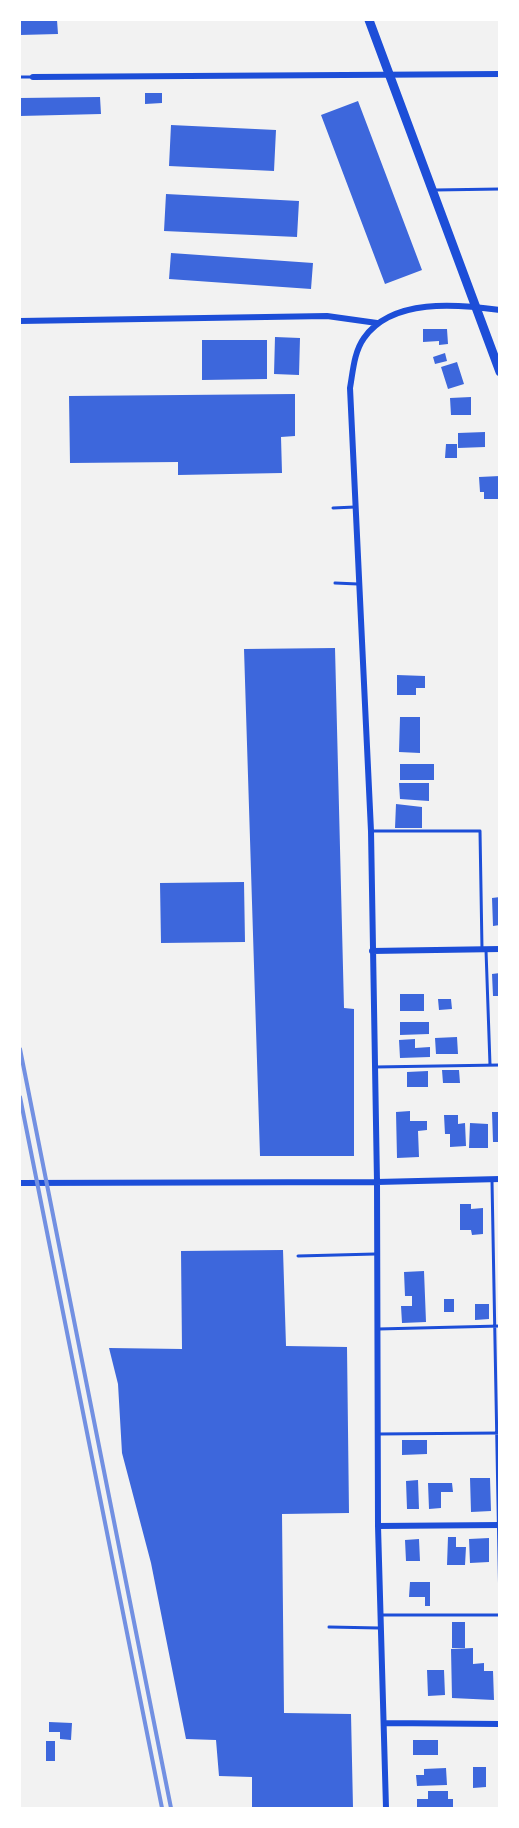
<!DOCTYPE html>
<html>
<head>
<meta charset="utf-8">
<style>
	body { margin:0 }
	#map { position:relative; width:519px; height:1828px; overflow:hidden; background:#f2f2f2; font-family:Spectral,serif }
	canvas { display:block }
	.frame { position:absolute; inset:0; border:21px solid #fff; pointer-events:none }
</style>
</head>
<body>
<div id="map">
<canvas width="519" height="1828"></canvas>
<div class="frame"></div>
</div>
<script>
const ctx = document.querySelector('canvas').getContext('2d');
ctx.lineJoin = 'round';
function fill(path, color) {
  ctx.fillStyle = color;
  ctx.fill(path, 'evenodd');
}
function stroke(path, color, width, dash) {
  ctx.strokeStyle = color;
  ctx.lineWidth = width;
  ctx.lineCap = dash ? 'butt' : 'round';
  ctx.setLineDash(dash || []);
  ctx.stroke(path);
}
const building = new Path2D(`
	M20,20H57L58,34L20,35Z
	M145,93H162V103L145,104Z
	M100,97L101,114L20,116V98Z
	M358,101L422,270L385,284L321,115Z
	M171,125L276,130L274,171L169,166Z
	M166,194L299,201L297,237L164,231Z
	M171,253L313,263L311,289L169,279Z
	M423,329H447L448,344L439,345V341L423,342Z
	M275,337L300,338L299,375L274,374Z
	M202,340H267V379L202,380Z
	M445,353L447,361L435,364L433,357Z
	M457,362L464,384L448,389L441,367Z
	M295,394V436L281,437L282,473L178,475V462L70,463L69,396Z
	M471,397V415H451L450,398Z
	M485,432V447L458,448V433Z
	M446,444H457V458H445Z
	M500,476V499H484V492H480L479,477Z
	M335,648L344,1008L354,1009V1156H260L244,649Z
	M397,675L425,676V688H416V695H397Z
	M400,717H420V753L399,752Z
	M400,764H434V780H400Z
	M399,783H429V801L400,799Z
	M396,804L422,807V828H395Z
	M244,882L245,942L161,943L160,883Z
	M500,897V925L493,926L492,898Z
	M500,973V996H493L492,974Z
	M400,994H424V1011H400Z
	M438,999H451L452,1009L439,1010Z
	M400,1022H429V1034L400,1035Z
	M457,1037L458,1054H436L435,1038Z
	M415,1039V1048L430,1047V1057L400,1058L399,1040Z
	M442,1070H459L460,1083H443Z
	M428,1071V1087H407V1072Z
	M410,1111V1121H427V1130L418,1131L419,1157L397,1158L396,1112Z
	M492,1112H500V1142H493Z
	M444,1115H458V1124L465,1123L466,1146L450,1147V1134H445Z
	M470,1123L488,1124V1148H469Z
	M460,1204H471V1209L483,1208V1234L472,1235L471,1230H460Z
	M283,1250L286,1346L347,1347L349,1513L282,1514L284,1713L351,1714L353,1808H252V1777L219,1776L216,1740L186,1739L151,1563L122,1453L118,1384L109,1348L182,1349L181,1251Z
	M424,1271L426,1322L402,1323L401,1306H412V1296H405L404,1272Z
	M444,1299H454V1312H444Z
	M475,1304H489V1319L475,1320Z
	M402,1440H427V1454L402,1455Z
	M470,1478H490L491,1511L471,1512Z
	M418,1480L419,1509H407L406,1481Z
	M428,1483H452L453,1492H441V1508L429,1509Z
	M448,1537H456V1547H466L465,1565H447Z
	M489,1538V1562L470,1563L469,1539Z
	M419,1539L420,1561H406L405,1540Z
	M410,1582H430V1606H425V1597H409Z
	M452,1622H465V1648H452Z
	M473,1648V1664L484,1663V1671H493L494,1700L452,1698L451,1649Z
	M427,1670H444L445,1695L428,1696Z
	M49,1722L72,1723L71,1740L60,1739V1732H49Z
	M413,1740H438V1755H413Z
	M46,1741H55V1761H46Z
	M473,1767H486V1787L473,1788Z
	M446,1768L447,1785L417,1786L416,1775H424V1769Z
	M428,1791H448V1799H453V1808H417V1799H428Z`);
const service = new Path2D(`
	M20,77H32
	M435,190L500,189
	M333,508L355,507
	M335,583L358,584
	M372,831H480L482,949
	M486,950L490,1065
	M375,1067L500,1065
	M492,1181L500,1610
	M298,1256L375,1254
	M378,1329L500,1326
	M378,1434L500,1433
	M381,1615H500
	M329,1627L379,1628`);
const minor = new Path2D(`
	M33,77L500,74
	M20,321L327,316L377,323
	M372,951L500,949
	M20,1183L377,1182L500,1179
	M378,1526L500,1525
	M384,1723L500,1724
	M386,1808L378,1526L377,1182L371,831L350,388C353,371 354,352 364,338C392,298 457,304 500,310`);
const secondary = new Path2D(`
	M369,20L500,372`);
const rail = new Path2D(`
	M20,1049L171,1808
	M20,1097L162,1808`);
fill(building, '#3d67dc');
stroke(service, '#1d4ed8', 3);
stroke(minor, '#1d4ed8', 6);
stroke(secondary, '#1d4ed8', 9);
stroke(rail, '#7290e2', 4);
</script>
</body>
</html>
